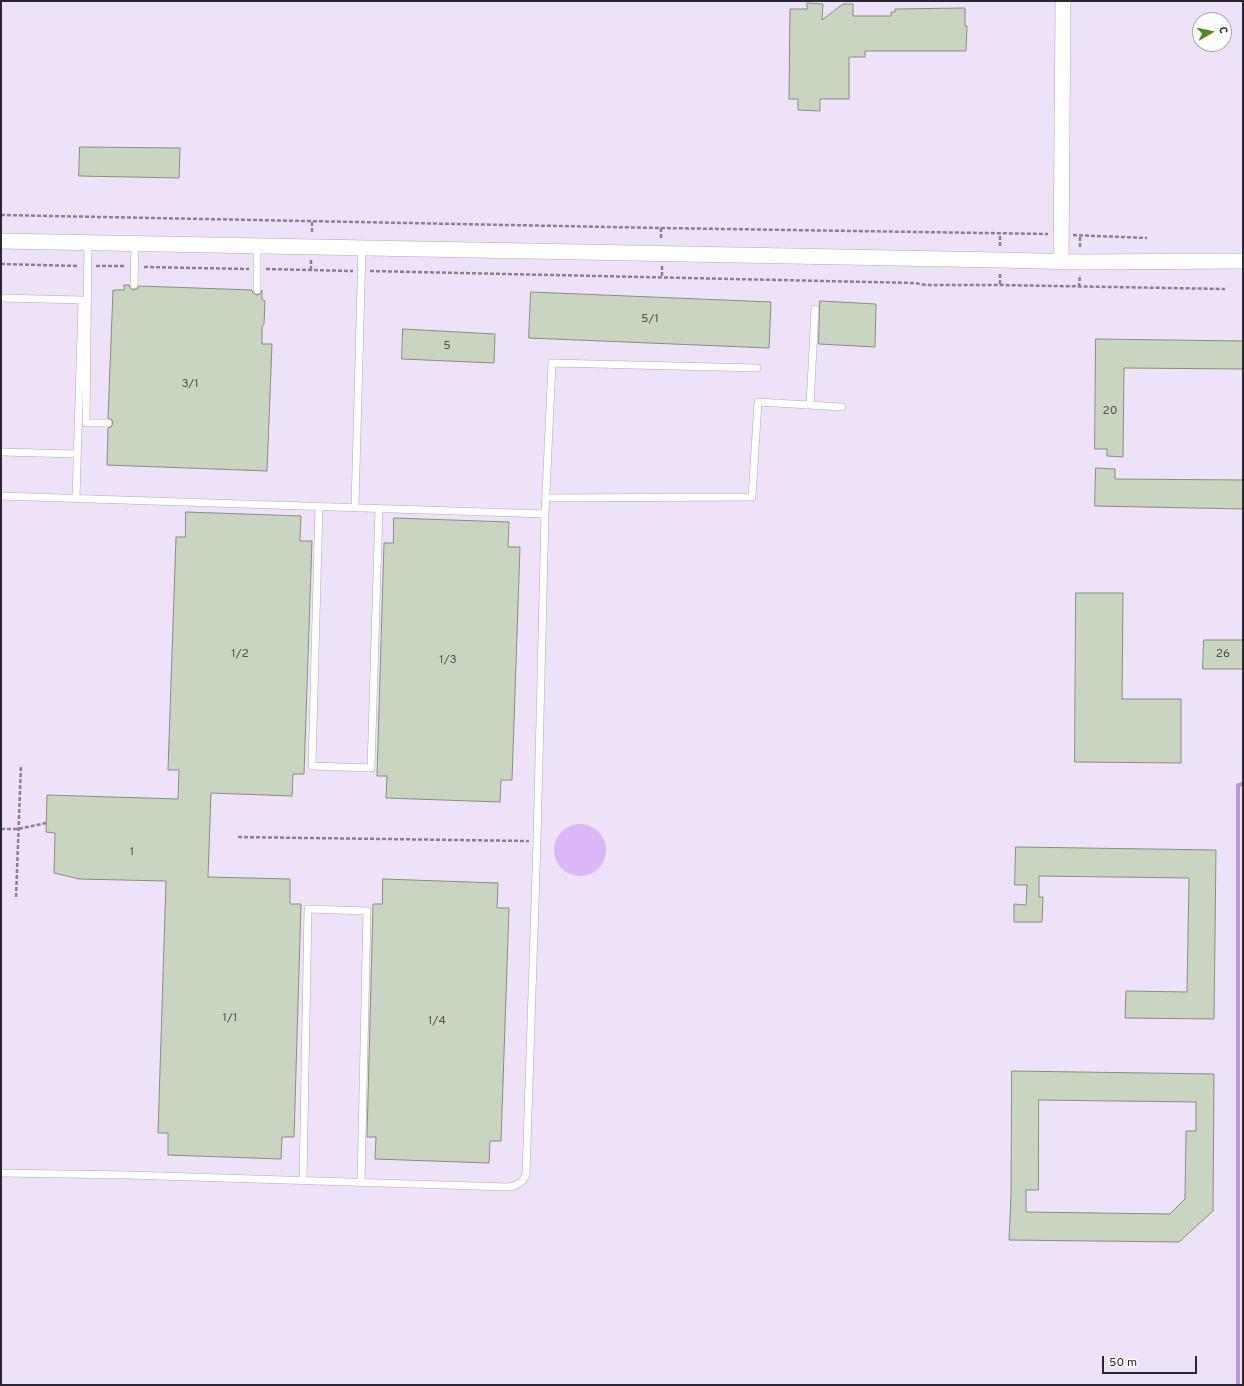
<!DOCTYPE html>
<html>
<head>
<meta charset="utf-8">
<style>
	body { margin:0 }
	#map { position:relative; width:1244px; height:1386px; overflow:hidden; background:#eee2f8; font-family:Overpass,sans-serif }
	canvas { display:block }
	.frame { position:absolute; inset:0; border:2px solid #2b272f; pointer-events:none }
	.north { position:absolute; left:1192px; top:12px; width:40px; height:40px; box-sizing:border-box; background:#fff; border:1px solid #aaa9ac; border-radius:50%; rotate:81deg; font-size:11px; font-weight:700; line-height:16px; text-align:center; color:#2b272f }
	.north::after { content:''; display:block; margin:auto; width:14px; height:18px; background:#54871c; clip-path:polygon(50% 0,100% 100%,50% 72%,0 100%) }
	.scale { position:absolute; left:1102px; top:1356px; width:95px; height:18px; box-sizing:border-box; border:2px solid #2b272f; border-top:0; padding-left:5px; font-size:12px; line-height:14px; white-space:nowrap; color:#2b272f; -webkit-text-stroke:3px #fff; paint-order:stroke }
</style>
</head>
<body>
<div id="map">
<canvas width="1244" height="1386"></canvas>
<div class="frame"></div>
<div class="north">С</div>
<div class="scale">50 m</div>
</div>
<script>
const ctx = document.querySelector('canvas').getContext('2d');
ctx.lineJoin = 'round';
function fill(path, color) {
  ctx.fillStyle = color;
  ctx.fill(path, 'evenodd');
}
function stroke(path, color, width, dash) {
  ctx.strokeStyle = color;
  ctx.lineWidth = width;
  ctx.lineCap = dash ? 'butt' : 'round';
  ctx.setLineDash(dash || []);
  ctx.stroke(path);
}
function drawText(font, color, halo, rows, align = 'center') {
  ctx.font = font + ' Overpass,sans-serif';
  ctx.lineWidth = 3;
  ctx.setLineDash([]);
  ctx.textBaseline = 'middle';
  ctx.strokeStyle = halo;
  ctx.fillStyle = color;
  for (const [text, x, y, turn = 0] of rows) {
    ctx.save();
    ctx.translate(x, y);
    ctx.rotate((+turn || 0) * Math.PI / 180);
    ctx.textAlign = isNaN(turn) ? turn : align;
    if (halo) ctx.strokeText(text, 0, 0);
    ctx.fillText(text, 0, 0);
    ctx.restore();
  }
}
const green = new Path2D(`
	M554 850a26 26 0 1 1 52 0a26 26 0 1 1-52 0Z`);
const stream = new Path2D(`
	M1238,1385V785L1243,784`);
const building = new Path2D(`
	M807,3L823,4L822,20L843,4H853V16H891V12H895V9L965,8V26H967L966,51H865V57H849V99H820V111L798,110V99H789L790,9H807Z
	M80,147L180,148L179,178L79,176Z
	M124,285H129L130,288L133,290L137,289L139,286L252,290L253,293L257,295L260,294L262,290V299L265,301L264,324L262,327V344H272L267,471L107,465L108,428L111,427L113,423L112,420L108,418L113,290H124Z
	M531,292L771,302L769,348L529,338Z
	M820,301L876,304L875,347L819,344Z
	M403,329L495,334L494,363L402,359Z
	M1096,339L1243,341V369L1124,368L1123,457L1107,456V449H1095Z
	M1096,468L1115,469V479L1243,480V509L1095,506Z
	M186,512L301,516L300,541H312L304,774H293L292,796L211,793L208,877L290,879V904H301L294,1137H282L281,1159L168,1155V1133H158L166,881L79,879L54,873L55,833L46,832L47,795L178,799L179,770H168L176,537H185Z
	M394,518L509,522L508,547H520L512,780H501L500,802L386,798L387,776H377L384,543H393Z
	M1076,593H1123L1122,699H1181V763L1075,762Z
	M1204,640H1243V669H1203Z
	M1016,847L1216,850L1214,1019L1125,1018L1126,991L1187,992L1189,878L1039,876V897H1043L1042,922H1014V904L1026,905L1027,885H1015Z
	M383,879L498,883L497,908H509L501,1141H490L489,1163L375,1159L376,1137H367L373,904H382Z
	M1012,1071L1214,1074L1213,1211L1179,1242L1009,1240L1011,1196ZM1039,1100L1196,1102V1131H1186L1185,1199L1170,1214L1026,1212V1190H1038Z`);
const path = new Path2D(`
	M1,215L661,228L1048,234
	M661,228V240
	M312,232V221
	M1073,235L1147,238
	M1000,246V234
	M1080,247V235
	M1,264L79,266
	M96,266H125
	M662,266V277
	M144,267L249,269
	M266,269L353,271
	M311,270V260
	M370,271L915,283L926,285H1000L1225,289
	M1000,274V285
	M1079,287L1080,275
	M1,829H18L46,823
	M238,837L529,841
	M16,897L21,765`);
const lane = new Path2D(`
	M88,242L86,423H108
	M134,285L135,243
	M257,290V246
	M1,298L82,300L76,498
	M810,405L815,309
	M1,452L77,454
	M1,496L545,514L537,841L526,1175C521,1184 517,1186 507,1187L128,1175L1,1173
	M546,498L752,497L758,402L842,407
	M319,506L312,766L371,768L379,508
	M355,507L362,247
	M545,514L552,363L757,368
	M303,1180L308,909L367,911L361,1182`);
const street = new Path2D(`
	M1,241L1000,260L1080,262L1243,261
	M1061,262L1063,1`);
const numberNames = [
	["5/1",650,320],
	["5",447,347],
	["3/1",190,385],
	["20",1110,412],
	["1/2",240,655],
	["26",1223,655],
	["1/3",448,661],
	["1",132,853],
	["1/1",230,1019],
	["1/4",437,1022]
];
fill(green, '#dcb7f8');
stroke(stream, '#bc97d9', 4);
fill(building, '#c9d5c0');
stroke(building, '#85907c', 1);
stroke(lane, '#b2a6bb', 8);
stroke(street, '#b2a6bb', 16);
stroke(path, '#898190', 2.5, [4, 2]);
stroke(lane, '#fff', 7);
stroke(street, '#fff', 15);
drawText('12px', '#525253', null, numberNames);
</script>
</body>
</html>
